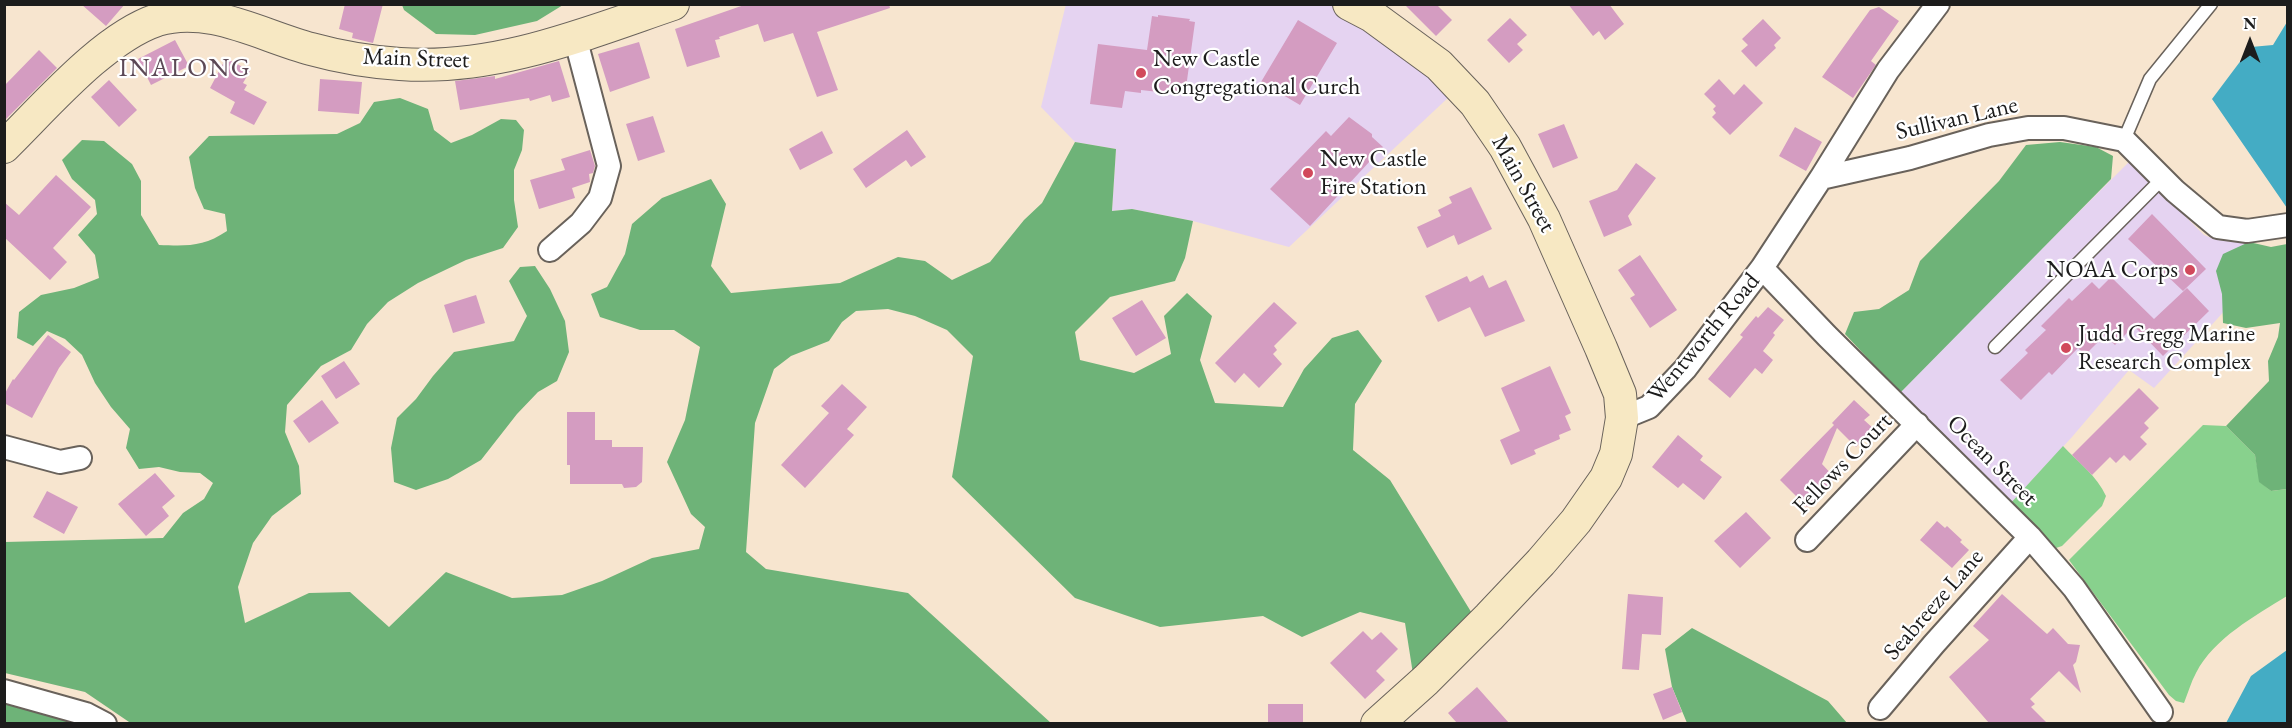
<!DOCTYPE html>
<html>
<head>
<meta charset="utf-8">
<style>
	body { margin:0 }
	#map { position:relative; width:2292px; height:728px; overflow:hidden; background:#f7e5cf; font-family:"EB Garamond",serif }
	canvas { display:block }
	.frame { position:absolute; inset:0; border:6px solid #1c1c1c; pointer-events:none }
	.north { position:absolute; left:2220px; top:12px; width:60px; height:60px; -webkit-text-stroke:4px #fff; paint-order:stroke; rotate:0deg; font-size:16px; font-weight:700; line-height:24px; text-align:center; color:#1c1c1c }
	.north::after { content:''; display:block; margin:auto; width:21px; height:27px; background:#1c1c1c; clip-path:polygon(50% 0,100% 100%,50% 72%,0 100%) }
</style>
</head>
<body>
<div id="map">
<canvas width="2292" height="728"></canvas>
<div class="frame"></div>
<div class="north">N</div>
</div>
<script>
const ctx = document.querySelector('canvas').getContext('2d');
ctx.lineJoin = 'round';
function fill(path, color) {
  ctx.fillStyle = color;
  ctx.fill(path, 'evenodd');
}
function stroke(path, color, width, dash) {
  ctx.strokeStyle = color;
  ctx.lineWidth = width;
  ctx.lineCap = dash ? 'butt' : 'round';
  ctx.setLineDash(dash || []);
  ctx.stroke(path);
}
function drawText(font, color, halo, rows, align = 'center') {
  ctx.font = font + ' "EB Garamond",serif';
  ctx.lineWidth = 4.5;
  ctx.setLineDash([]);
  ctx.textBaseline = 'middle';
  ctx.strokeStyle = halo;
  ctx.fillStyle = color;
  for (const [text, x, y, turn = 0] of rows) {
    ctx.save();
    ctx.translate(x, y);
    ctx.rotate((+turn || 0) * Math.PI / 180);
    ctx.textAlign = isNaN(turn) ? turn : align;
    if (halo) ctx.strokeText(text, 0, 0);
    ctx.fillText(text, 0, 0);
    ctx.restore();
  }
}
const built = new Path2D(`
	M1066,4L1367,5L1419,65L1451,95L1289,247L1193,221L1132,209L1112,211L1116,149L1075,142L1041,107Z
	M2130,161L2204,235L2214,239L2249,242L2239,295L2154,388L2129,370L2072,437L2009,505L1900,393L1963,327Z`);
const green = new Path2D(`
	M2203,425L2226,426L2255,455L2260,482L2271,491L2287,489V596C2255,616 2214,638 2196,673C2191,682 2188,693 2184,703L2176,701L2169,695L2069,560Z
	M2063,446C2078,462 2097,476 2106,496L2102,506L2062,546L2056,548L2009,505Z`);
const forest = new Path2D(`
	M402,5H563L537,21L475,35L436,34L404,10Z
	M400,98L428,109L434,130L451,143L472,135L501,119L516,120L524,130L522,150L514,170V200L518,227L503,248L466,260L418,283L388,302L367,324L351,350L321,366L287,405L285,432L299,466L301,494L272,516L253,543L238,587L245,623L309,593L350,592L389,627L446,572L512,598L562,595L602,581L652,558L699,549L705,527L691,514L667,462L685,420L700,347L674,330H640L600,317L591,294L607,287L625,254L632,224L662,198L711,179L726,204L711,266L731,293L840,283L898,257L925,261L952,280L990,262L1024,220L1042,203L1075,142L1116,149L1112,211L1132,209L1193,221L1185,258L1175,281L1110,297L1075,332L1080,360L1134,373L1171,354L1164,316L1187,293L1212,316L1200,360L1215,403L1283,407L1304,369L1332,338L1358,330L1382,361L1355,404L1353,450L1390,480L1473,615L1413,674L1405,623L1360,612L1302,637L1263,616L1160,627L1075,598L952,477L973,356L947,330L915,316L888,309L856,311L842,322L829,341L791,356L774,369L755,423L746,552L766,569L908,593L1051,723L132,724L85,692L5,673V542L163,538L183,513L204,499L213,483L200,473L180,472L159,467L139,469L126,448L130,429L111,407L95,383L82,355L65,339L47,331L33,346L17,338L19,312L41,295L74,288L99,278L95,255L78,235L97,214L95,200L72,179L62,160L82,140L104,141L132,164L141,181V215L159,245C187,246 203,247 227,231L225,214L204,209L195,188L189,157L209,136L337,134L360,123L374,102Z
	M2060,142L2096,147L2113,156L2111,179L1900,393L1845,334L1854,312L1879,309L1909,290L1920,261L1999,181L2026,145Z
	M2249,242L2271,247L2287,244V489L2271,491L2259,482L2255,455L2226,426L2269,381L2268,361L2278,337L2280,323L2246,328L2223,323L2222,294L2216,271L2223,254Z
	M535,266L550,289L565,321L569,352L557,381L538,392L517,414L481,460L448,479L416,490L394,482L391,448L397,418L416,399L433,376L454,352L514,341L527,316L509,281L520,267Z
	M1692,628L1828,701L1847,723H1687L1672,687L1665,649Z
	M5,703L80,723H5Z`);
const water = new Path2D(`
	M2287,22V208L2212,99L2251,47L2273,45Z
	M2287,650V723H2226L2251,676Z`);
const building = new Path2D(`
	M81,4H125L106,26Z
	M345,4H383L373,43L352,38L353,33L339,29Z
	M747,4H889L890,8L817,32L838,90L817,97L793,33L764,42L758,24L719,37L720,39L715,40L720,57L687,67L675,29Z
	M1404,4H1436L1452,20L1436,36Z
	M1568,4H1609L1624,24L1605,40L1599,31L1593,36Z
	M1879,7L1899,21L1871,61L1876,65L1853,98L1822,77L1870,10Z
	M1158,15L1190,19L1189,21L1195,22L1185,95L1141,90V93L1125,91L1122,108L1090,104L1098,44L1147,50L1152,16L1158,17Z
	M1510,18L1527,35L1517,44L1523,50L1509,63L1487,40Z
	M1763,19L1781,38L1774,45L1776,48L1756,67L1741,51L1748,45L1742,39Z
	M1298,20L1337,43L1300,105L1261,82Z
	M175,40L189,66L151,85L138,59Z
	M639,42L650,78L610,92L598,54Z
	M39,50L57,68L4,121V86Z
	M226,58L250,71L243,83L247,85L244,90L267,102L254,125L230,113L235,102L210,88Z
	M559,61L570,97L552,102L550,95L530,101L529,98L460,110L455,81L495,76V79Z
	M320,79L362,82L359,114L318,111Z
	M1719,79L1734,95L1744,84L1763,103L1730,135L1712,117L1716,113L1713,109L1716,106L1704,94Z
	M109,80L137,110L119,127L91,97Z
	M653,116L665,152L638,161L626,124Z
	M1349,117L1372,134V137L1383,147L1310,226L1270,189L1326,131L1331,136Z
	M1564,124L1578,158L1553,168L1538,134Z
	M1795,127L1822,142L1806,171L1779,156Z
	M907,130L926,157L911,167L906,160L866,188L853,169Z
	M822,131L833,153L800,170L789,149Z
	M590,150L595,166L593,173L589,174L590,182L572,188L575,198L539,209L530,180L565,170L561,159Z
	M1636,163L1656,178L1628,216L1632,225L1604,237L1589,201L1617,190Z
	M56,175L91,207L53,248L67,262L50,280L4,237V202L19,215Z
	M1471,187L1492,229L1458,245L1454,235L1427,248L1417,227L1441,216L1438,210L1452,203L1449,197Z
	M2152,214L2206,269L2183,291L2128,239Z
	M1640,255L1677,310L1650,328L1630,298L1635,295L1618,270Z
	M1483,275L1489,288L1506,280L1525,321L1485,337L1470,307L1438,322L1425,296L1467,276L1470,282Z
	M2111,277L2154,319L2187,288L2209,311L2163,356L2134,326L2115,345L2105,335L2085,355L2078,348L2052,375L2049,372L2021,400L2000,380L2028,353L2025,350L2046,330L2041,326L2069,298L2072,301L2092,282L2099,289Z
	M476,295L485,323L453,333L444,305Z
	M1142,300L1166,338L1136,356L1112,318Z
	M1274,302L1297,323L1274,346L1277,350L1273,354L1282,364L1259,388L1244,373L1235,383L1215,363Z
	M1768,307L1784,320L1773,333L1775,335L1763,351L1773,360L1762,374L1755,368L1730,398L1708,379L1743,337L1740,335L1756,316L1758,318Z
	M48,335L71,352L59,368L32,418L4,403V395L13,379L14,380Z
	M344,361L360,384L336,399L321,376Z
	M1550,366L1571,413L1565,416L1571,430L1559,435L1560,439L1534,450L1536,454L1511,465L1500,440L1520,431L1501,388Z
	M842,384L867,407L847,429L854,435L805,488L781,465L829,413L821,406Z
	M2139,388L2159,408L2144,423L2149,428L2140,437L2147,444L2130,461L2124,455L2116,463L2110,457L2092,475L2072,455Z
	M322,400L339,423L309,443L293,421Z
	M1854,400L1870,415L1864,420L1874,429L1856,447L1837,428L1822,464L1835,478L1807,507L1780,480L1834,425L1832,423Z
	M567,412H595V440H612V447H643L642,482L636,487L624,488L622,484H570V465H567Z
	M1678,435L1703,456L1700,460L1722,477L1704,500L1683,483L1678,488L1652,467Z
	M155,473L175,496L162,507L169,516L146,536L118,504Z
	M47,491L78,507L64,534L33,517Z
	M1746,512L1771,538L1740,568L1714,541Z
	M1937,521L1945,528L1947,526L1962,540L1960,542L1969,550L1952,568L1920,540Z
	M1628,594L1663,597L1661,635L1642,634L1639,670L1622,669Z
	M2002,594L2047,634L2053,628L2068,644L2080,645L2076,662L2073,665L2081,693L2059,671L2030,699L2035,704L2031,707L2047,723H1989L1949,677L1989,640L1973,626Z
	M1363,631L1372,640L1381,632L1398,649L1376,671L1385,680L1365,699L1330,663Z
	M1477,687L1509,723H1457L1448,713Z
	M1672,687L1682,712L1663,720L1653,694Z
	M1268,704H1303V723H1268Z`);
const lane = new Path2D(`
	M2124,140L2150,79L2211,4
	M1995,347L2162,179`);
const street = new Path2D(`
	M1821,178L1910,158L1989,135L2028,128H2064L2124,140L2175,191L2218,227L2247,231L2288,225
	M550,250L581,223L600,198L609,166L575,37
	M1762,268L1827,336L2030,537L2074,588L2161,712
	M1622,418L1649,407L1685,369L1762,268L1821,178L1888,70L1938,4
	M4,447L60,462L80,458
	M1807,540L1917,424
	M4,691L86,714L105,724
	M1880,708L1934,644L2030,537`);
const secondary = new Path2D(`
	M1349,4L1372,16L1439,65L1475,103L1505,147L1544,219L1601,348L1620,394L1622,418L1616,454L1606,478L1576,521L1541,562L1489,617L1426,680L1377,724
	M4,147C45,107 103,38 157,20C209,4 262,36 311,49C340,57 370,62 400,64C495,71 585,34 673,4`);
const markers = [
	[1141,73,6,"#d1495b"],
	[1308,173,6,"#d1495b"],
	[2190,270,6,"#d1495b"],
	[2066,348,6,"#d1495b"]
];
const streetNames = [
	["Main Street",416,59,2],
	["Sullivan Lane",1957,119,-13],
	["Main Street",1523,184,61],
	["Wentworth Road",1704,338,-50],
	["Ocean Street",1992,461,45],
	["Fellows Court",1843,464,-46],
	["Seabreeze Lane",1934,605,-49]
];
const poiNames = [
	["New Castle",1153,59],
	["Congregational Curch",1153,87],
	["New Castle",1320,159],
	["Fire Station",1320,187],
	["NOAA Corps",2178,270,"right"],
	["Judd Gregg Marine",2078,334],
	["Research Complex",2078,362]
];
const neighbourhoodNames = [
	["INALONG",185,69]
];
fill(built, '#e5d3f1');
fill(green, '#88d18d');
fill(forest, '#6eb378');
fill(water, '#44acc4');
fill(building, '#d49cc1');
stroke(lane, '#69625b', 15);
stroke(street, '#69625b', 26);
stroke(secondary, '#69625b', 34);
stroke(lane, '#fff', 12);
stroke(street, '#fff', 22);
stroke(secondary, '#f7e8c3', 32);
for (const [x, y, r, color] of markers) {
  const dot = new Path2D();
  dot.arc(x, y, r, 0, 2 * Math.PI);
  ctx.fillStyle = color;
  ctx.fill(dot);
  stroke(dot, '#fff', 2);
}
drawText('24px', '#1c1c1c', '#fff', streetNames);
drawText('24px', '#1c1c1c', '#fff', poiNames, 'left');
ctx.letterSpacing = '1.5px';
drawText('26px', '#5c4956', '#fff', neighbourhoodNames);
ctx.letterSpacing = '0px';
</script>
</body>
</html>
